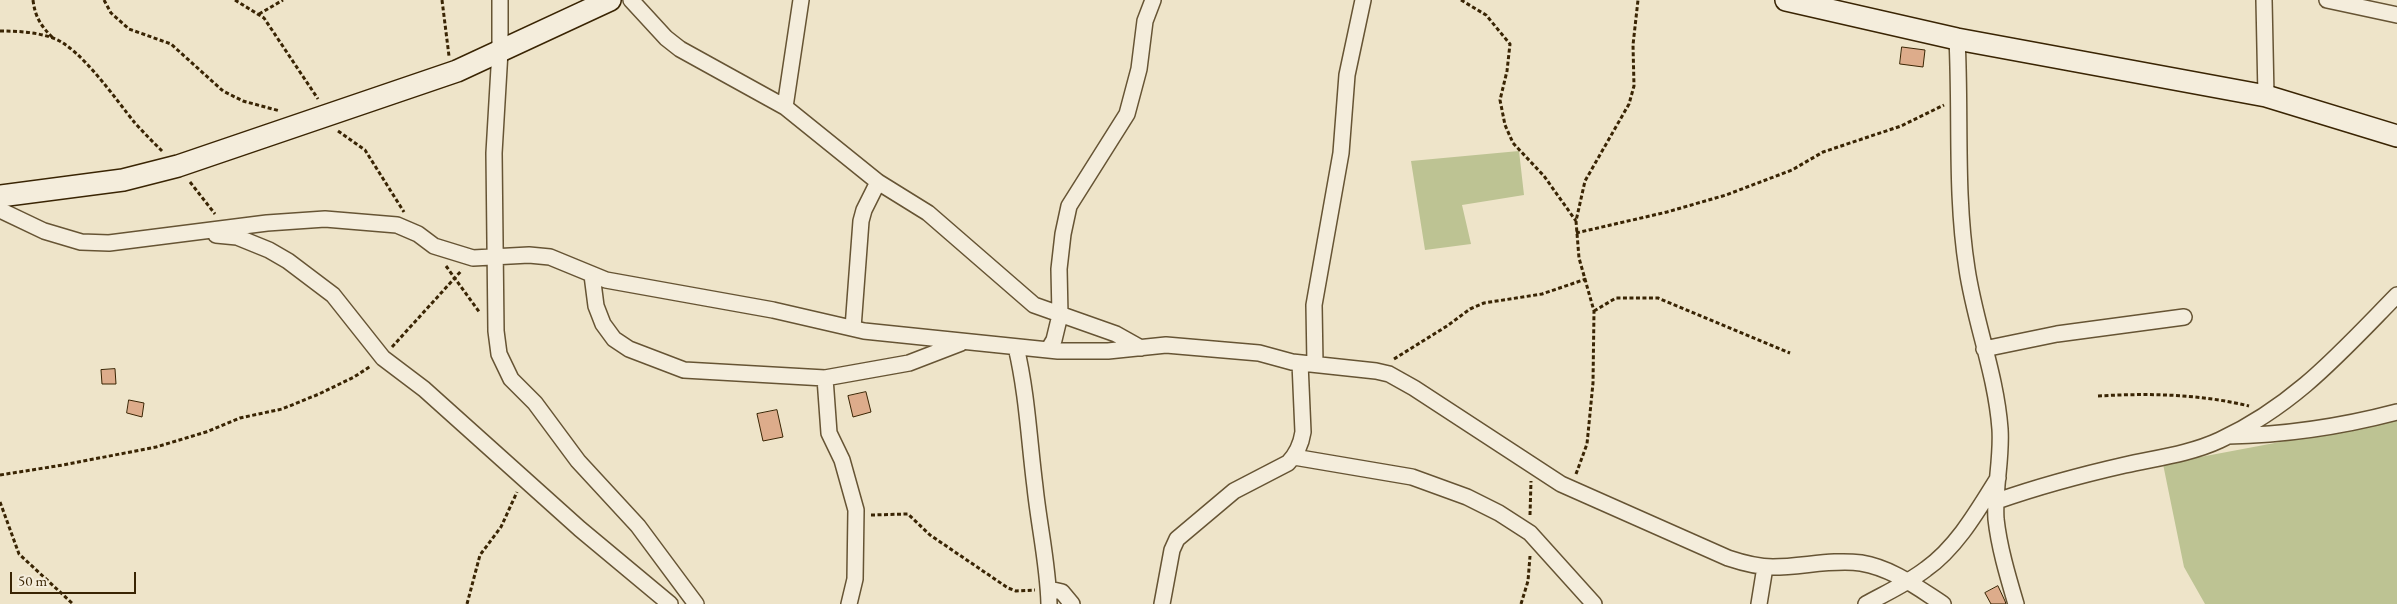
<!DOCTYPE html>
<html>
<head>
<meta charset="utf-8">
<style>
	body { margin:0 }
	#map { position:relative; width:2397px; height:604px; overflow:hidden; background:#eee4c9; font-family:"EB Garamond",serif }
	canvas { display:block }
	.scale { position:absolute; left:10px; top:572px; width:126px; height:22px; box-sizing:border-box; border:2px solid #392403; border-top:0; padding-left:6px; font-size:15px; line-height:18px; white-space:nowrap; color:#392403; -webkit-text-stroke:4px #f4eddc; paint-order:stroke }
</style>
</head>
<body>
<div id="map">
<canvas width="2397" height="604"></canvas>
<div class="scale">50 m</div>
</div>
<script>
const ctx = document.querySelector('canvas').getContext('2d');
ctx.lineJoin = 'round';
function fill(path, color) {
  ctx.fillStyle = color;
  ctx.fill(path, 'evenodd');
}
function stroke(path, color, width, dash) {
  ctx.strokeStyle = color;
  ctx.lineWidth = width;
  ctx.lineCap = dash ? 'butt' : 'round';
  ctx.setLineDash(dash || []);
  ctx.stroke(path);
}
const green = new Path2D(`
	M1519,151L1524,195L1462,205L1471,244L1425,250L1411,161Z
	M2397,420V604H2205L2184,567L2163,464Z`);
const building = new Path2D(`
	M1902,47L1925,50L1923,67L1900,64Z
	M115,369L116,384H102L101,370Z
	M866,392L871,412L853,417L848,396Z
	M129,400L144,403L142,417L127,413Z
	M777,410L783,437L763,441L757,414Z
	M1998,586L2005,601L2006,604H1991L1985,593Z`);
const path = new Path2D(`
	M33,0C35,17 41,26 53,38
	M104,0L111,13L129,29L171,44L223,91L243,101L280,111
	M235,0L264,18L318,99
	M442,0L449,56
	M1461,0L1486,15L1510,44L1507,71L1500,100L1505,125L1513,143L1544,176L1576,221
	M259,14L283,0
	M0,31C18,31 36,32 53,38C81,48 116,100 135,123C144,133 153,142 162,151
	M338,131L365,150L404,212
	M190,182L215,214
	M1576,233L1667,212L1726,195L1792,170L1823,152L1901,126L1944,105
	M446,266L480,313
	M1594,311L1616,298H1658L1790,353
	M392,347L462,270
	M1394,359L1447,326L1470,309L1484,303L1542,294L1586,279
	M2098,396C2148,393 2200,394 2249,406
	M1576,474L1587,444L1593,383L1594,311L1579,258L1576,221L1585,181L1629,104L1634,86L1633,45L1638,0
	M0,475L63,465L156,447L206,432L240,418L282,409L319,394L354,377L371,366
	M0,502L19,554L73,604
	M871,515L908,514L930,535L1008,588L1016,591L1035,590
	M1530,515L1531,481
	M467,604L480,555L501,527L517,492
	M1521,604L1528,581L1530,556`);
const street = new Path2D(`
	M500,0V51L494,153L496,331L499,354L511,379L535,403L578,461L638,526L696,604
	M631,0L666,38L680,49L785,107L878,182L928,213L1034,305L1116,334L1141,348
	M2264,0L2266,96
	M2327,0L2397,15
	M1957,39C1961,116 1955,193 1967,269C1975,323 1996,374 2000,429C2002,459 1994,489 1996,519C1999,547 2008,577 2016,604
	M785,107L801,0
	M0,210L44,231L81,242L109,243L267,223L325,219L397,225L418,234L434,246L473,258L529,255L550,257L606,280L773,310L864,331L1058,351H1108L1166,345L1259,353L1292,362L1376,371L1389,374L1414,388L1561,484L1728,558C1743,563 1758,567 1773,567C1802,567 1832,559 1861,563C1892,568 1918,588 1943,604
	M216,235L237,237L269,250L288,261L333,295L383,358L424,389L580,529L670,604
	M592,275L596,306L603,324L614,339L629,349L684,370L825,378L829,433L842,460L856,510L855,579L849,604
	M853,328L861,221L864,210L878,182
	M1016,347C1027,393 1029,440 1035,487C1039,526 1048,564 1049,604
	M1984,349L2057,334L2184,317
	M1048,350L1054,340L1060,315L1059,269L1063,234L1069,206L1127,114L1139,69L1145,21L1153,0
	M1315,364L1314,305L1341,153L1347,75L1363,0
	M825,378L909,363L961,343
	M2228,436C2287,435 2340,427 2397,412
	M1294,457L1412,477L1467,497L1499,513L1530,533L1594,604
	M1997,501C2040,486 2081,475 2125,465C2156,458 2190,454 2220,440C2295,405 2340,353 2397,295
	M1049,589L1062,592L1072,604
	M1162,604L1172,550L1177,539L1234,491L1288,463C1297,454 1301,445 1303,432L1300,363
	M1759,604L1765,567
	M1866,604C1886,593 1908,583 1926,569C1957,547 1978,510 1998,478`);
const secondary = new Path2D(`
	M1786,0L1957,39L2266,96L2397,136
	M0,196L123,180L178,166L457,71L610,0`);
fill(green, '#bdc393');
fill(building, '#ddac8b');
stroke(building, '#392403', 1);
stroke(street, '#665434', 18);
stroke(secondary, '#392403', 24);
stroke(path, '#392403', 3, [4, 2.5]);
stroke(street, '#f4eddc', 15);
stroke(secondary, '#f4eddc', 21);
</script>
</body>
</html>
